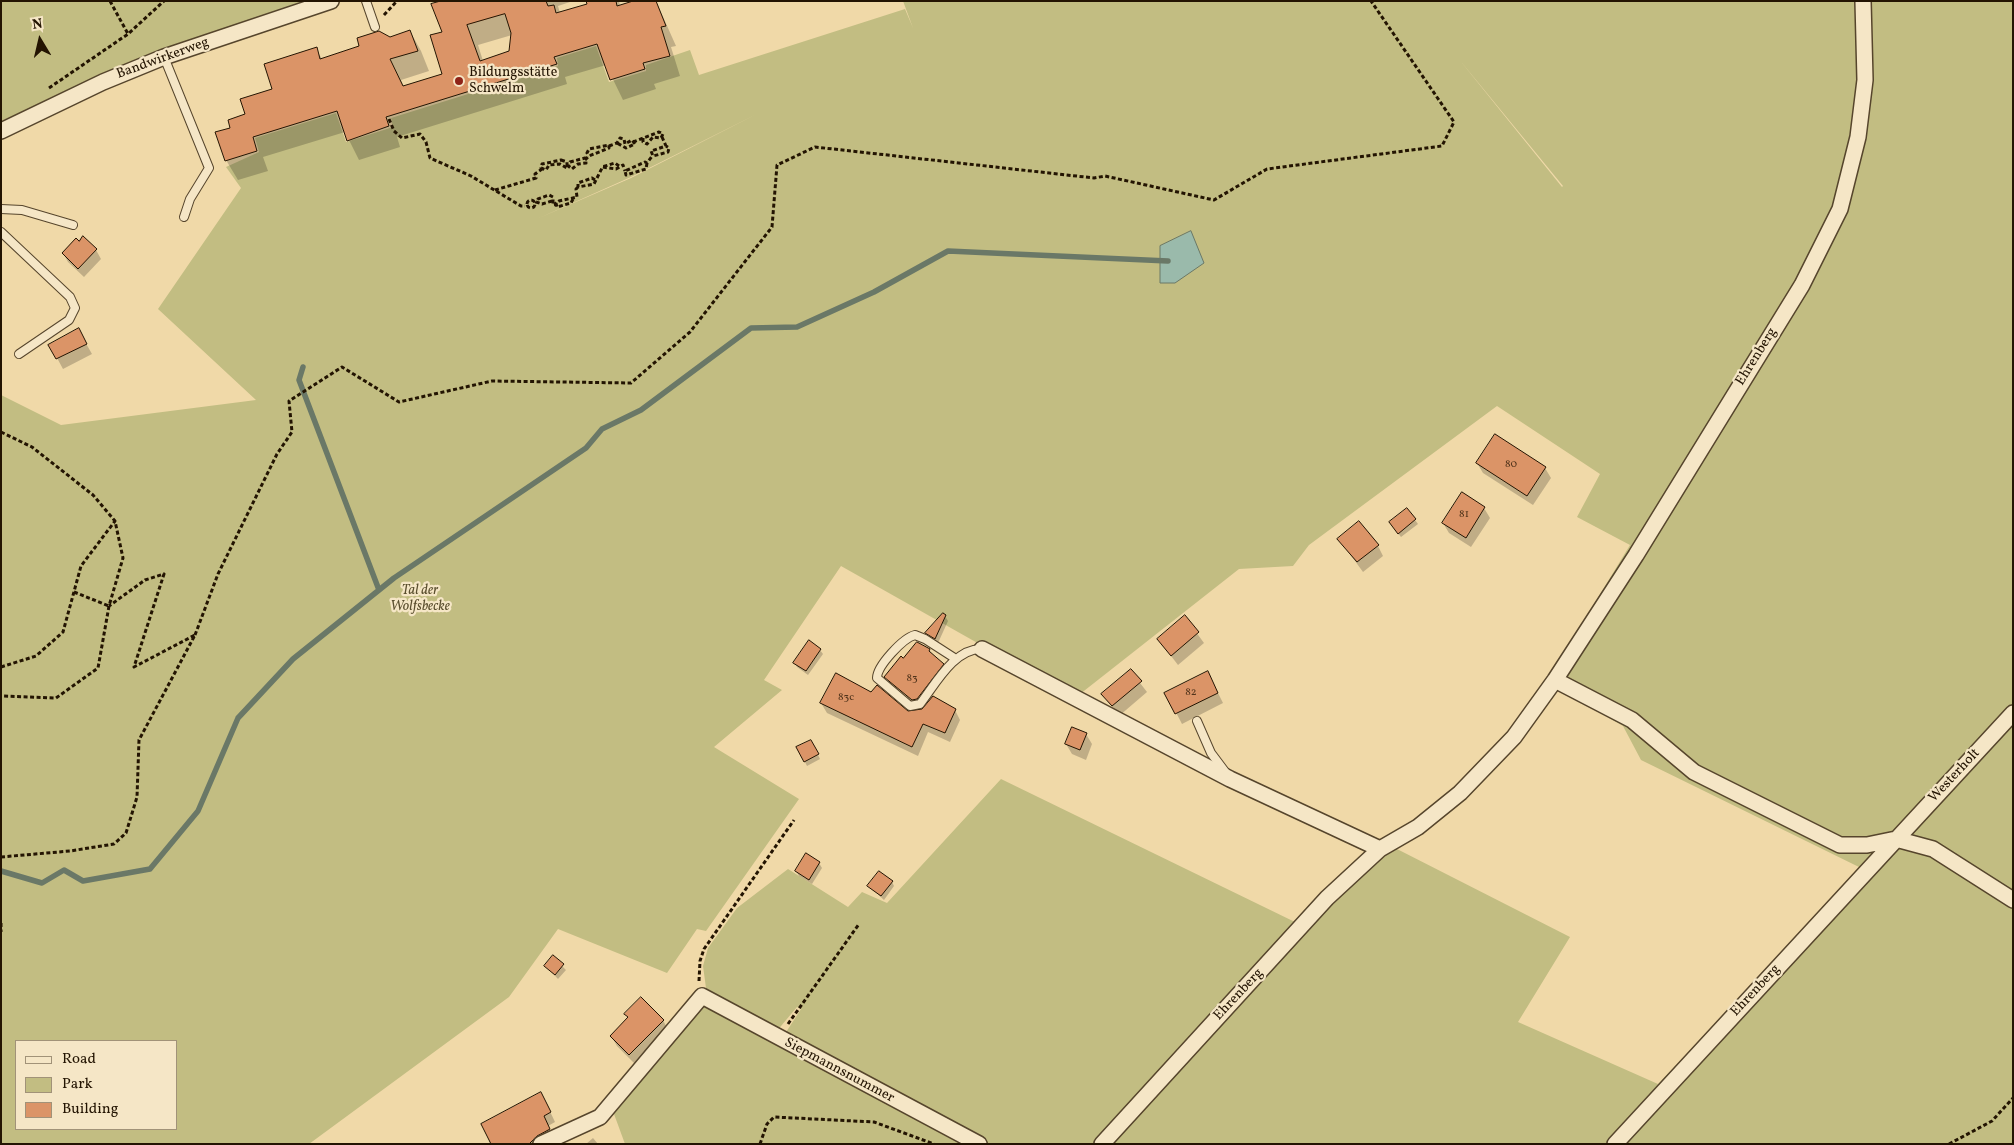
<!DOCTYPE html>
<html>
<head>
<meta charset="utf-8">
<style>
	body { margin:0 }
	#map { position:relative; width:2014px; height:1145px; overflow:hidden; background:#f0d9a8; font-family:Vollkorn,serif }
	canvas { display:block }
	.frame { position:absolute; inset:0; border:2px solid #231402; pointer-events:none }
	.legend { position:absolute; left:15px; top:1040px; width:162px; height:90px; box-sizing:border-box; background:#f5e6c6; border:1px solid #a19278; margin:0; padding:6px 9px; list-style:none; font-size:15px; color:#231402 }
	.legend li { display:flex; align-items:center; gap:10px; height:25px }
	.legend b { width:25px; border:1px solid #a19278 }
	.north { position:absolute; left:15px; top:15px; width:50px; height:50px; -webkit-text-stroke:4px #f5e6c6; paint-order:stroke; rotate:351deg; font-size:14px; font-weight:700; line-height:20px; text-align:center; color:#231402 }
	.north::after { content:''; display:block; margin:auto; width:18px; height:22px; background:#231402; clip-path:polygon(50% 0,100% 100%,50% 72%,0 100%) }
</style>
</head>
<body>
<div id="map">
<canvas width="2014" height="1145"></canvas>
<div class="frame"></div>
<ul class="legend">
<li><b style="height:6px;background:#f5e6c6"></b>Road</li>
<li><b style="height:14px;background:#c2bd82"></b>Park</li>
<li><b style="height:14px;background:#db9467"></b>Building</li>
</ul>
<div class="north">N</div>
</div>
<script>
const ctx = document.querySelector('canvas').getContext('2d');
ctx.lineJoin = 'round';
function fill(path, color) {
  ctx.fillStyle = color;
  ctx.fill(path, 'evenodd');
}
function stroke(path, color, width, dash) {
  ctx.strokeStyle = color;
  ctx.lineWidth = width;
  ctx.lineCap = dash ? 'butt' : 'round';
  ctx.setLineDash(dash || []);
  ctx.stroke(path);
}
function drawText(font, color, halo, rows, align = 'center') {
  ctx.font = font + ' Vollkorn,serif';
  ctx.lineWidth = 4.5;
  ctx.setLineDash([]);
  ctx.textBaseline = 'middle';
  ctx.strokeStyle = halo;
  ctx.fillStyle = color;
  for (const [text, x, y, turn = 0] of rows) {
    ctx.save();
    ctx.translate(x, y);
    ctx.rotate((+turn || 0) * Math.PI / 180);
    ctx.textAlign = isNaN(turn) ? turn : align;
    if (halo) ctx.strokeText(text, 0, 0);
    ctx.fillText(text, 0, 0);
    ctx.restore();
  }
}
const green = new Path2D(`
	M1,1H316L55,98L1,121Z
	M903,1H2013V1144H1103L1352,879L1395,848L1570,937L1518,1022L1658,1084L1888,844L1859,867L1641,760L1623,726L1554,686L1566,650L1630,545L1577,517L1600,474L1497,406L1309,545L1293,566L1239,569L1075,698L841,566L764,680L782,690L714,747L799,799L706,931L697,929L667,973L558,929L509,997L309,1144H1V395L61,425L256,400L158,309L241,188L263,205L241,188L226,167L259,152L255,138L336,113L346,142L393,127L391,118L558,66L557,58L596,46L609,82L646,71V65L690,50L699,75L905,9L913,28ZM1458,58L1563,186L1562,187ZM755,115L631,178L539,218L631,177ZM16,1041H176V1129H16Z
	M1001,779L1297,923L1097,1144H625L614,1114L702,1002L779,1043L801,1009L797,1007L776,1032L706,988L703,966L708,948L737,908L788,869L848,907L862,892L887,903Z`);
const water = new Path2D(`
	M1191,231L1204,263L1175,283H1160V246Z`);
const shadow = new Path2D(`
	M464,1H573L558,6L560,13L589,5L588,1H619L620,6L656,1L676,46L671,47L680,76L654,84L656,89L623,100L606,65L565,77L567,84L397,137L400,147L359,160L345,132L263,157L268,171L238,180L226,160L231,129L316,49L322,59L410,31L421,51L429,71L401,80L404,87L443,74L444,33ZM512,35L510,52L483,61L478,45Z
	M83,238L96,250L101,259L84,277L68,262L63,253Z
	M84,340L92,354L63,369L50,345Z
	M1477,463L1545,468L1551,478L1533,505L1483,473Z
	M1462,494L1484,508L1490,518L1471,547L1449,533L1443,523Z
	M1415,520L1418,524L1401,537L1390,523Z
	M1339,539L1378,546L1383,556L1363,572Z
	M945,616L948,621L938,643L927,633Z
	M1185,617L1204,643L1178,665L1158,639Z
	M820,650L823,654L808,675L797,667L795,663Z
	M929,650L948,673L922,707L917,708L890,685L886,677L904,660Z
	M1130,670L1147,692L1119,716L1103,694Z
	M1213,683L1223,703L1182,724L1166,693Z
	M821,703L908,713L955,710L960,720L950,742L928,732L918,756L827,713Z
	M1073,729L1086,734L1092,744L1086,760L1072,754L1066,744Z
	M811,741L820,759L807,766L798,748Z
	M819,863L822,868L812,884L799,876L796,871Z
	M892,882L894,886L884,900L869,886Z
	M553,957L566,970L558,979L546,966Z
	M626,1014L663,1020L668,1030L635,1064L617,1046L611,1036L628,1018Z
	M546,1103L555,1122L548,1126L555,1139L544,1144H492Z
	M593,1138L598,1144H586Z`);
const stream = new Path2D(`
	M303,367L299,380L379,590
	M1,871L42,883L64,870L83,881L150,869L198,811L238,718L293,659L394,578L586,448L602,429L641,410L751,328L797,327L874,292L948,251L1168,261`);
const building = new Path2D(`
	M441,1H546L548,6L554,5L556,13L587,4L586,1H616L617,6L633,1H656L666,26L661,27L670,56L643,63L645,69L610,80L597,44L554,57L557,64L386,117L389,126L347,141L337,111L253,137L257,151L225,161L215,132L230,128L228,120L245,114L240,99L272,89L264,64L317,47L320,59L359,46L357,38L379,31L390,37L410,30L418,51L390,59L403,86L442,74L430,35L442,32L431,4ZM505,14L511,33L509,51L480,61L467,25Z
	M83,236L97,249L78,269L62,253L76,238L79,241Z
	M79,328L87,344L56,359L48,345Z
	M1495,434L1546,467L1527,496L1476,463Z
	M1462,492L1485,507L1466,538L1442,523Z
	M1407,508L1416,519L1398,534L1389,522Z
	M1359,521L1379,545L1357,562L1337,539Z
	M943,613L946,615L935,639L925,633Z
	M1185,615L1199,632L1171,656L1157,639Z
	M809,640L821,649L806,671L793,663Z
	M917,642L930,649L929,651L944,664L917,699L912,700L884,677L901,656L903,658Z
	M1131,669L1142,681L1112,706L1101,694Z
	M1208,671L1218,693L1175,714L1164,693Z
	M836,673L871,692L877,685L908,711L922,709L933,696L956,709L945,733L923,724L912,747L820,703Z
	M1072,727L1087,733L1080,750L1065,744Z
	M811,740L819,754L804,762L796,747Z
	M806,853L820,862L809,880L795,871Z
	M879,871L893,881L881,896L867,886Z
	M553,955L564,964L555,975L544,966Z
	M641,997L664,1020L629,1055L610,1036L628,1017L624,1014Z
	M541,1092L551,1112L544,1116L550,1129L537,1136L529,1144H491L481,1124Z`);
const path = new Path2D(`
	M110,1L128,34
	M384,15L397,1
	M49,88L128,34L164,1
	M389,119L394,131L402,138L420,134L426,142L430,158L471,176L521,206H525
	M662,137L666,146L651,151L653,156L668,152L669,148L666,146
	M633,142L659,132L663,134L661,138L653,137L647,144L643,142V138
	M609,146L617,143L620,138L624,139L625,144L632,140L635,144L626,148L617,143
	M561,160L567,162V168L560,164L549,165L546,170L541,168L542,164Z
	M585,160L589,156L609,148V145L589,149L587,153L589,156
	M647,163L646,169L626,175L625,171L645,162L647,163L653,155
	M567,165L572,169L578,164L586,163L585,158L570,162L569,165
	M619,166L615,163L602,167L616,169L623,165L625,171
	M595,180L592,178L578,183V187L594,184L602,168
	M495,190L536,178L535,174L542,169
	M573,199L571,203L557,207L556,203L559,201L577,197L576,189L578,187
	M527 204a4 4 0 1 1 8 0a4 4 0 1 1-8 0Z
	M552,201L542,204L536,202L538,199L549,195L553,197V205L557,204
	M1,432L32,447L93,495L115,521L123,558L109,606L98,668L56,698L1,696
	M74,592L109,606
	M195,635L218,574L277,454L292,432L289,401L342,367L399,402L492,381L631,383L690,332L772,227L777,165L815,147L1094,178L1105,176L1214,200L1267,169L1442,146L1454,122L1371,1
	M1,667L36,656L63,632L81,566L115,521
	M1,857L70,851L114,844L126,833L137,797L139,740L195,635L134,667L164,574L145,580L109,606
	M1,923V932
	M699,981L700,961L704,949L794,820
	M788,1024L859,924
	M760,1144L767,1124L774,1117L874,1122L934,1144
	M1949,1144L1992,1121L2013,1098`);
const service = new Path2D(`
	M366,1L375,27
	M164,57L209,168L190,199L184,217
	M1,209L22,210L73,225
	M1,232L70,297L75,308L69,320L19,354
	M956,659L925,639L915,635C903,638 877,666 877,678L910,706L920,704C935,685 954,648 982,649
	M1197,721L1211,753L1226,773`);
const minor = new Path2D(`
	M1,131L103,82L164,57L331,1
	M982,649L1230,779L1380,849
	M1555,680L1632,720L1694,772L1840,845H1867L1896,839L1933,849L2013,900
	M541,1144L600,1117L702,996L979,1144
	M1102,1144L1327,898L1380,849L1418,827L1460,793L1514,737L1555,680L1636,555L1802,285L1840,209L1858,137L1865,80L1863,1
	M1615,1144L2013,713`);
const markers = [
	[459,81,5,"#8f2418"]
];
const numberNames = [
	["80",1511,465],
	["81",1464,515],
	["83",912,679],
	["82",1191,693],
	["83c",846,698]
];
const streetNames = [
	["Bandwirkerweg",163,59,-20],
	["Ehrenberg",1757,357,-58],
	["Westerholt",1955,776,-47],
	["Ehrenberg",1756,991,-47],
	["Ehrenberg",1239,995,-47],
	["Siepmannsnummer",839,1071,28]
];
const poiNames = [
	["Bildungsstätte",469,73],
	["Schwelm",469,89]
];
const parkNames = [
	["Tal der",420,591],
	["Wolfsbecke",420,607]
];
fill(green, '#c2bd82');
fill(water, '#9abaab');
stroke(water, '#6a7867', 1);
fill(shadow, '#0003');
stroke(stream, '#6a7867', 5.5);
fill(building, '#db9467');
stroke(building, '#231402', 1);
stroke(service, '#56452c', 10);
stroke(minor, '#56452c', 18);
stroke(path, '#231402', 3, [4, 2.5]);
stroke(service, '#f5e6c6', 8);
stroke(minor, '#f5e6c6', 15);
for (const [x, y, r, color] of markers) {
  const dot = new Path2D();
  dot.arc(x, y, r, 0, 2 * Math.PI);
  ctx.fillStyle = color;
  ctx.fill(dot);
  stroke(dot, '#f5e6c6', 2);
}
drawText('11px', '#51341b', null, numberNames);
drawText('14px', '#231402', '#f5e6c6', streetNames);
drawText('14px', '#231402', '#f5e6c6', poiNames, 'left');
drawText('italic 14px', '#5b4f2f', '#f5e6c6', parkNames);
</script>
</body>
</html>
